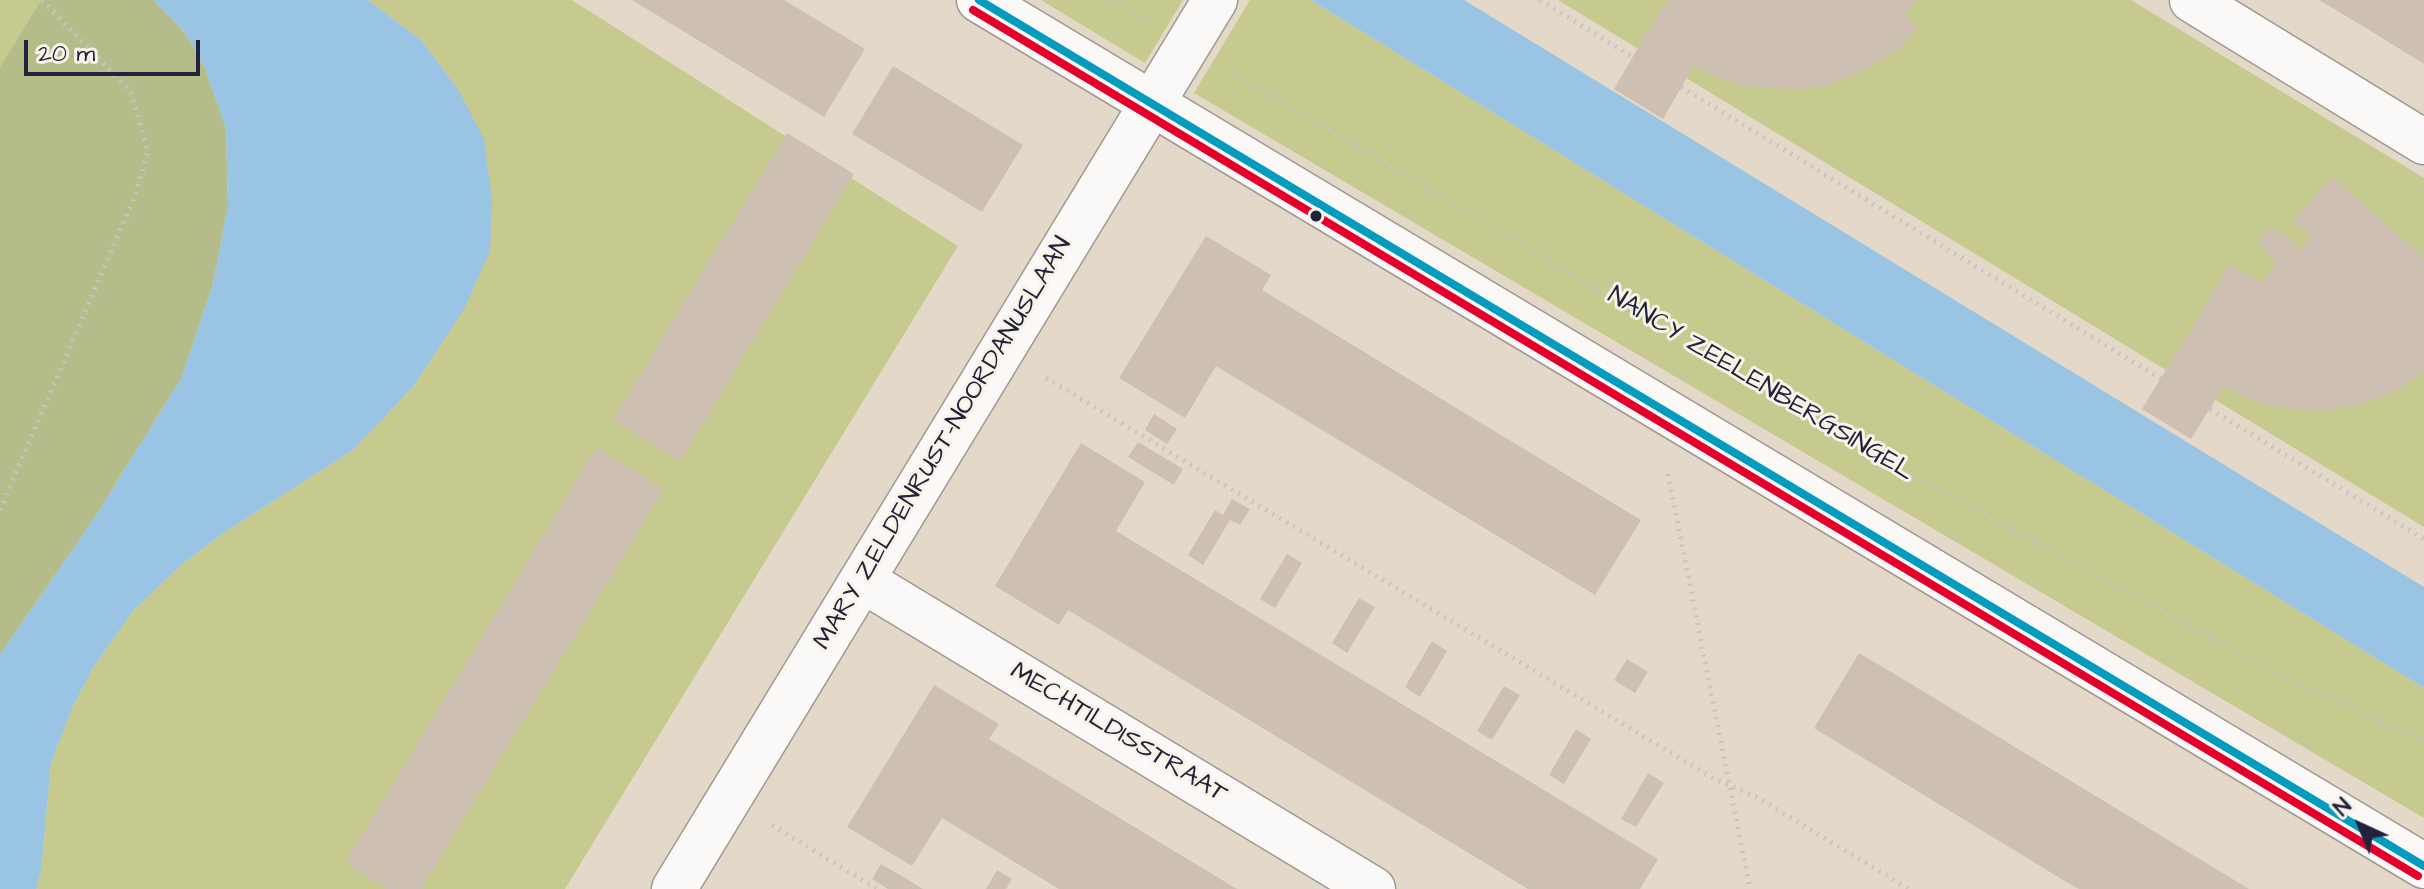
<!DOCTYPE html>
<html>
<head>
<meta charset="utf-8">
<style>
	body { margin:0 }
	#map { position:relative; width:2424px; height:889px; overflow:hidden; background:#e4d9c8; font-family:"Architects Daughter",sans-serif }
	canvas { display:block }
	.north { position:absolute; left:2320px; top:785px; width:80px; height:80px; -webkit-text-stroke:6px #f7f3e8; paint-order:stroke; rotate:316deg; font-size:22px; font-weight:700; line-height:32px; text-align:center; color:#22223b }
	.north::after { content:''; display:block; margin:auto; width:28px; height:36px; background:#22223b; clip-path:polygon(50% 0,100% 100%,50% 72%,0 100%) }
	.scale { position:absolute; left:24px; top:40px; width:176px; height:36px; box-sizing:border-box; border:4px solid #22223b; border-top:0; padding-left:10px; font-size:24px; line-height:28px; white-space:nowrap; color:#22223b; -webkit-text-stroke:6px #f7f3e8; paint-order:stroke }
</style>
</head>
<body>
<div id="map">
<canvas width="2424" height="889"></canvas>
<div class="north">N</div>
<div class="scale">20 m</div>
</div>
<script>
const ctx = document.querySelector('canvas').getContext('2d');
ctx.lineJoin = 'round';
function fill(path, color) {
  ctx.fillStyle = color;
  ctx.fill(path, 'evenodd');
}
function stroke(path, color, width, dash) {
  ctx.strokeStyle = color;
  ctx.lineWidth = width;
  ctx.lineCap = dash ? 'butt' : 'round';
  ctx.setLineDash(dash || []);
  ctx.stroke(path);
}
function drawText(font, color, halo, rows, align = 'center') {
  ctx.font = font + ' "Architects Daughter",sans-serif';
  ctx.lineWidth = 6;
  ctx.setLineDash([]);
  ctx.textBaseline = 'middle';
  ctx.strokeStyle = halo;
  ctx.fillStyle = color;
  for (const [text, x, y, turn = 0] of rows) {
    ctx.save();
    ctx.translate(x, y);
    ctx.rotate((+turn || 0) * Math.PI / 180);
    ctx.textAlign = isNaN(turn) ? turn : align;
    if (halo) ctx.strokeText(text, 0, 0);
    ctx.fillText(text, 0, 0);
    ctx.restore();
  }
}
const green = new Path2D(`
	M0,0H41L0,67Z
	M368,0H572L958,246L565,889H36L41,871L51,763L73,706L95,665L133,611L181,565L222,534L353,450L413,387L463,311L458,89L422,41Z
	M1041,0H1183L1145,63Z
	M1250,0H1311L2424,688V818L1194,93Z
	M1558,0H2131L2424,178V527Z`);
const forest = new Path2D(`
	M41,0H153L186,34L205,68L226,128L228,206L213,284L181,379L95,517L0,655V67Z`);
const water = new Path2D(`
	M153,0H368L422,41L458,89L484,139L492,199L490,251L463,311L413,387L353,450L222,534L181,565L133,611L95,665L73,706L51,763L41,871L36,889H0V655L95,517L181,379L213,284L228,206L226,128L205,68L186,34Z
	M1311,0H1464L2424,587V688Z`);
const building = new Path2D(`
	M632,0H784L865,49L824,117Z
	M1668,0H1917L1904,15L1918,28L1902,45L1876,64L1832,84L1804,89L1748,87L1717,77L1694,65L1663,119L1614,89L1645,36L1644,33L1646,30L1649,31Z
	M2319,0H2424V64L2366,28Z
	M893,66L1023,145L982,212L852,134Z
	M787,133L854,174L680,461L613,420Z
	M2332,177L2424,258V372L2388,395L2361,404L2319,411L2271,406L2247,398L2224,386L2191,439L2142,409L2174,356L2175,350L2178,352L2227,270L2228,264L2262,284L2276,261L2261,247L2260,237L2268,229H2277L2301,249L2311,236L2293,221Z
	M1206,236L1271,275L1262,290L1641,520L1595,595L1216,366L1185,418L1119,378Z
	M1154,414L1177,429L1167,444L1145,430Z
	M1138,442L1183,469L1174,485L1128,457Z
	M1081,443L1145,482L1116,531L1658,859L1640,889H1528L1068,610L1059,625L995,586Z
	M596,448L664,489L421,889H388L345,863Z
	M1232,499L1250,509L1240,525L1230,520L1203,565L1188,555L1215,510L1223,515Z
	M1287,554L1302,563L1275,608L1260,599Z
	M1359,598L1375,607L1347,653L1332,643Z
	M1432,641L1447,651L1420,697L1405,687Z
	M1859,653L1893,673L2249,889H2079L2068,883L1814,728Z
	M1627,659L1648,672L1635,693L1614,680Z
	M934,685L999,724L989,739L1237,889H1059L942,818L912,866L847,827Z
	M1504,686L1520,695L1492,740L1477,731Z
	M1576,729L1591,739L1564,784L1549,775Z
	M1648,773L1664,783L1636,827L1621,819Z
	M881,864L905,878L923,889H888L872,879Z
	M997,870L1012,879L1006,889H986Z`);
const path = new Path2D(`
	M1112,0L1141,18
	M1540,0L1633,57
	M1232,72L1890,463L2278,674L2424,740
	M1681,87L2161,379
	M1046,378L1713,778L1760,799L1909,889
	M2210,409L2424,539
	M1668,474L1750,889
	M0,510L136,193L148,151L131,92L42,0
	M772,825L877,889`);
const minor = new Path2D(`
	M2192,0L2424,142
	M862,580L1373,889
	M674,889L1215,0`);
const tertiary = new Path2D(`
	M979,0L2424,866`);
const bus1 = new Path2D(`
	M979,0L2424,866`);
const bus2 = new Path2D(`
	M973,10L2418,876`);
const markers = [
	[1316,216,7,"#22223b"]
];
const streetNames = [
	["NANCY ZEELENBERGSINGEL",1760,385,31],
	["MARY ZELDENRUST-NOORDANUSLAAN",944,444,-59],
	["MECHTILDISSTRAAT",1118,734,31]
];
fill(green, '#c7ca8f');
fill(forest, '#b4bc8a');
fill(water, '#9ac4e3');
fill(building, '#cebfb3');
stroke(minor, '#a09993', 47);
stroke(tertiary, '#a09993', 47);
stroke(path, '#c7c5c3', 5, [2, 6]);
stroke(minor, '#fbf9f7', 44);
stroke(tertiary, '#fbf9f7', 44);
stroke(bus1, '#039cbf', 8);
stroke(bus2, '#e4002b', 8);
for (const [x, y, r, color] of markers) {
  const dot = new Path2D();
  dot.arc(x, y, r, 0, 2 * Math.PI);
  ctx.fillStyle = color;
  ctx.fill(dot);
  stroke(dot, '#f7f3e8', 3);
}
drawText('26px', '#22223b', '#f7f3e8', streetNames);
</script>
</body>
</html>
